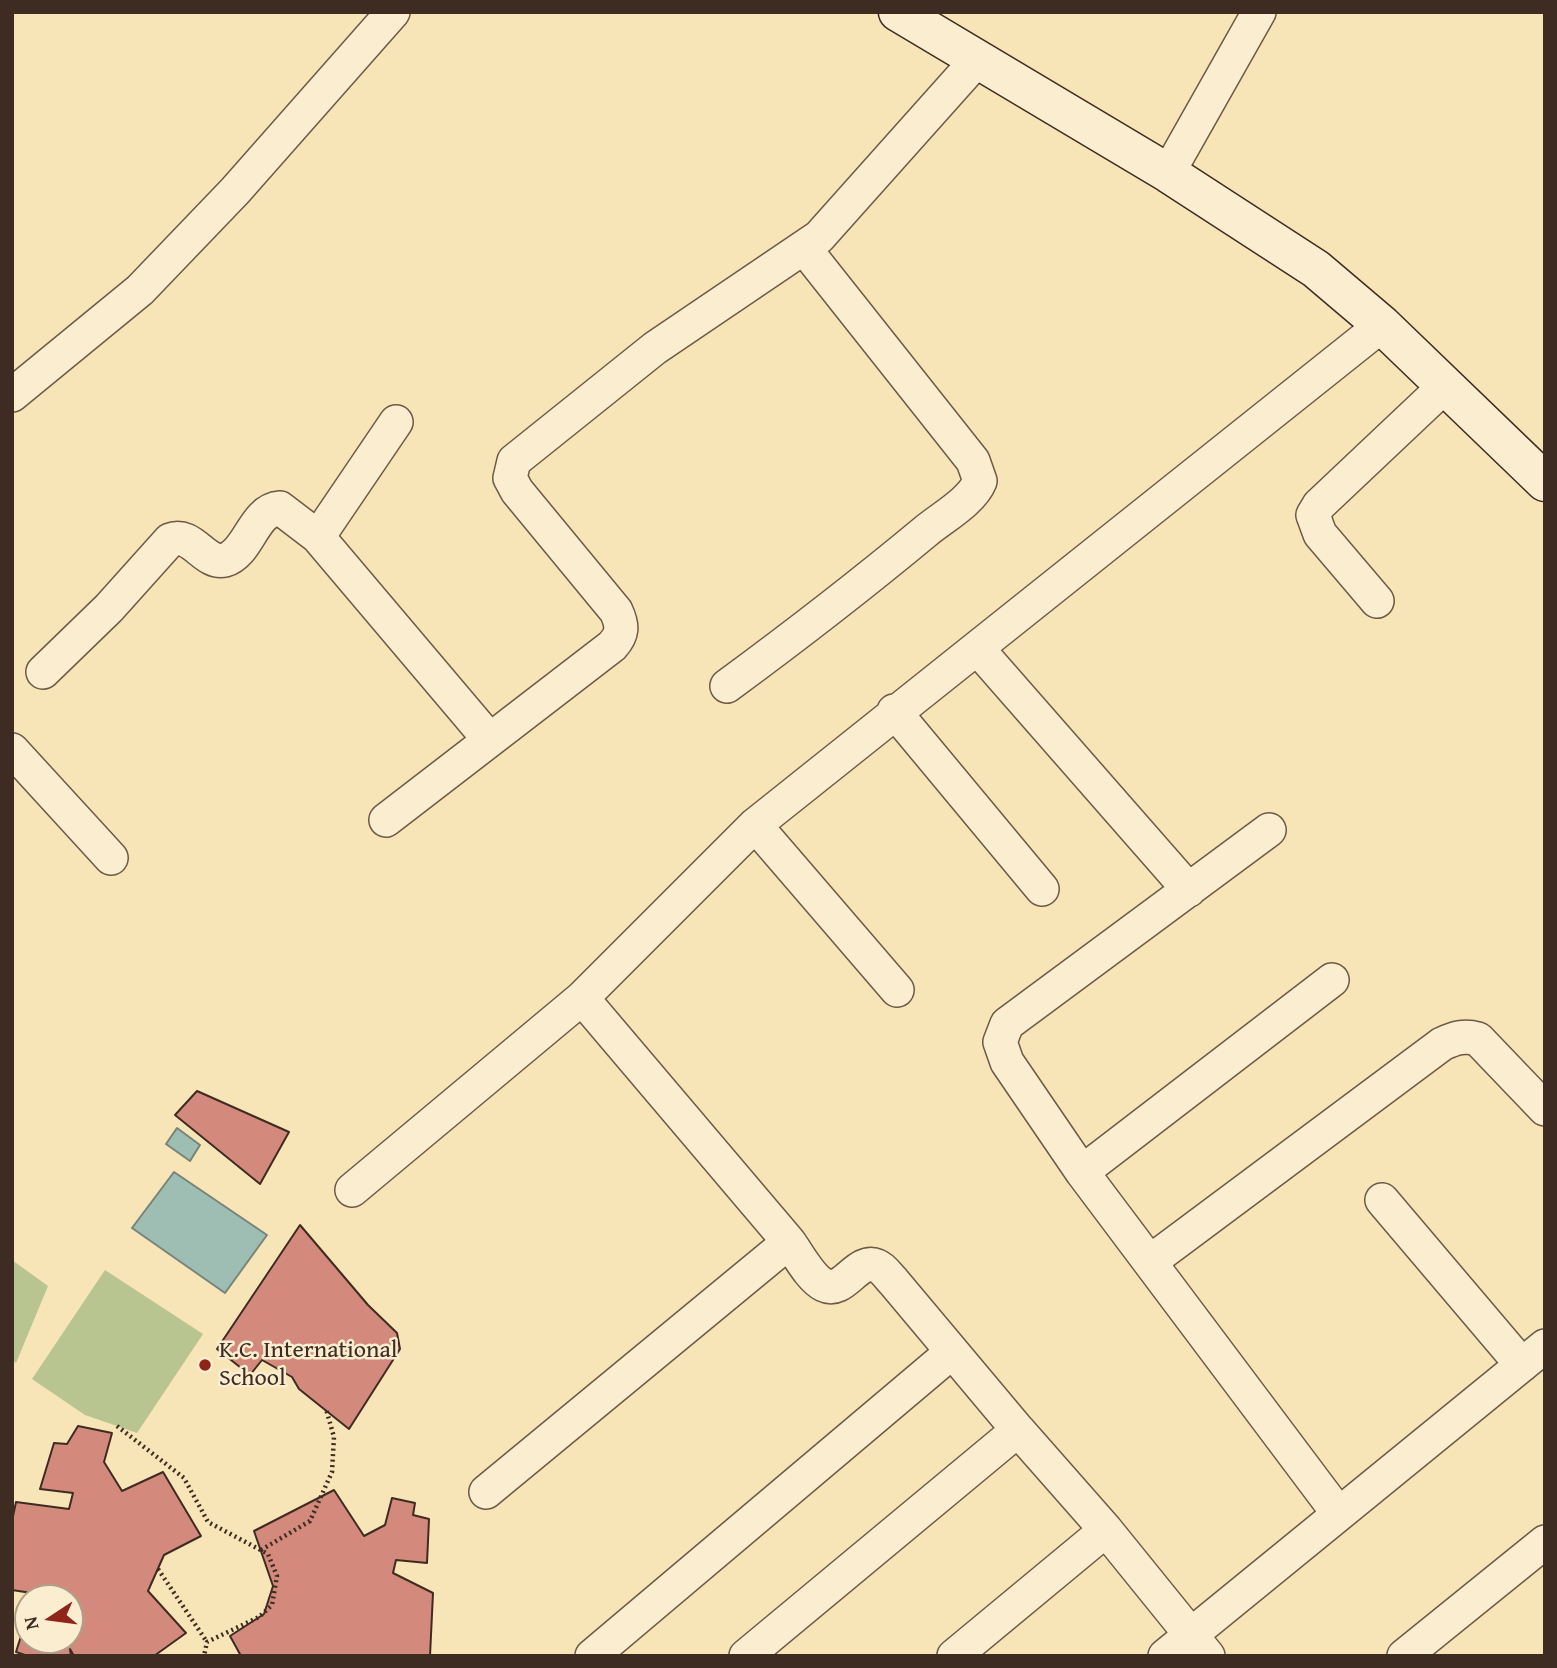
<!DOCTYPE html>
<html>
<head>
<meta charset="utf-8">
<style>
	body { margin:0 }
	#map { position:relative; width:1557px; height:1668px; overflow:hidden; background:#f7e4b7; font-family:"Gentium Book Plus",serif }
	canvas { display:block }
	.frame { position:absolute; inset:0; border:14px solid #3e2c22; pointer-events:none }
	.north { position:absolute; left:14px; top:1584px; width:70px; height:70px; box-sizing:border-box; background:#faedd0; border:2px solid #afa08a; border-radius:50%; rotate:257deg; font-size:19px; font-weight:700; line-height:28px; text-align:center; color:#3e2c22 }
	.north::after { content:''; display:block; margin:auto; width:24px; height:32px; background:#8f2418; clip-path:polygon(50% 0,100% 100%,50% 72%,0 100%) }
</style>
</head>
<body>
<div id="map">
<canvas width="1557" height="1668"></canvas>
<div class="frame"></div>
<div class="north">N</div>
</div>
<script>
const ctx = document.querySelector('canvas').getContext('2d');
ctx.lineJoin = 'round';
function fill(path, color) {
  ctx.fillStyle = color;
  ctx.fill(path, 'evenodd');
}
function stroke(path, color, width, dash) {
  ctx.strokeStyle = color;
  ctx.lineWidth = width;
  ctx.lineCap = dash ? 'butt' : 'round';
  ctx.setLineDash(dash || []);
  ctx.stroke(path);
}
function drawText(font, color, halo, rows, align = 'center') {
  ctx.font = font + ' "Gentium Book Plus",serif';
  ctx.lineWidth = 5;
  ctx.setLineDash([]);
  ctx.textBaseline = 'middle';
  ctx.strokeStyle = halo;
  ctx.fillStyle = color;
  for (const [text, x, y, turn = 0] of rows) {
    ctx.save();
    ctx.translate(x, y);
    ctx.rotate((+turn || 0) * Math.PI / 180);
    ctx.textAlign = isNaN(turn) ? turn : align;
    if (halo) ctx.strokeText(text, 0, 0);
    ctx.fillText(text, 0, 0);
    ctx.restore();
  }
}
const green = new Path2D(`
	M12,1260L48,1286L16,1363L12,1360Z
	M105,1270L203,1334L137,1433L85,1415L32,1379Z`);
const water = new Path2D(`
	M177,1128L200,1145L190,1161L166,1144Z
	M174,1172L267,1235L225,1293L132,1228Z`);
const building = new Path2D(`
	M197,1091L289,1132L260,1184L175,1115Z
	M300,1225L368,1305L397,1333L400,1349L349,1429L299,1389L292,1377L262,1360L250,1375L217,1349Z
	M78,1426L112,1433L104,1462L122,1491L163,1472L201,1536L164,1555L148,1591L186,1633L154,1656H74L70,1649L71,1656H28L16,1652L28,1614V1640H70V1598H40L38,1594L12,1590V1521L16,1502L69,1509L73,1493L40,1489L54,1443L67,1444Z
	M334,1490L364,1536L385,1525L392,1498L415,1503L413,1515L429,1519L427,1563L396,1560L393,1573L433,1593L430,1656H241L230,1636L264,1614L273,1586L254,1531Z`);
const path = new Path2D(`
	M117,1426L184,1478L208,1522L268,1554L277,1576L272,1605L259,1617L207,1642L204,1656
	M261,1550L310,1521L332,1472L334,1437L326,1409
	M158,1569L207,1642`);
const street = new Path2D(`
	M1168,173L1259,12
	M12,395L140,290L235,191L393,12
	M318,537L396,422
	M1377,601L1320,534L1313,515L1319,505L1445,386
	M977,648L1189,890
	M43,672L109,608L170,540C193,531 204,565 225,560C249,553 253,510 280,508L318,537L489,739
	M727,686C795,636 861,585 926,531C943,517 972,501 980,481L973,461L805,249
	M894,711L1042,889
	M12,750L111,858
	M386,820L612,646C623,634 623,626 616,611L517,491L510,478L514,461L655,348L819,237L977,60
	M755,825L897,990
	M1269,830L1007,1024L1000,1042L1007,1062L1082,1172L1338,1513
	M582,998L789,1242C798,1254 810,1278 824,1285C844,1295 857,1257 877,1266C883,1268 889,1277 893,1281L1018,1430L1106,1530L1208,1656
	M1082,1172L1332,980
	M352,1190L582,998L755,825L1382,325
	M1382,1200L1522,1365
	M1151,1261L1442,1044C1455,1038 1464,1035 1478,1039L1545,1109
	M486,1492L789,1242
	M592,1656L952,1352
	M746,1656L1018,1430
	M954,1656L1106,1530
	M1165,1656L1545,1346
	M1404,1656L1545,1542`);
const secondary = new Path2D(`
	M898,12L1168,173L1316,269L1382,325L1545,482`);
const markers = [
	[205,1365,7,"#8f2418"]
];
const poiNames = [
	["K.C. International",219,1351],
	["School",219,1379]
];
fill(green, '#b9c591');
fill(water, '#9ebeb4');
stroke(water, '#78847a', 2);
fill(building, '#d3897b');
stroke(building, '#3e2c22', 2);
stroke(street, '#6c5a47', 36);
stroke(secondary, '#3e2c22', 41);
stroke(path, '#3e2c22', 4.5, [2, 3.5]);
stroke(street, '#faedd0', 33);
stroke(secondary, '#faedd0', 38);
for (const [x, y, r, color] of markers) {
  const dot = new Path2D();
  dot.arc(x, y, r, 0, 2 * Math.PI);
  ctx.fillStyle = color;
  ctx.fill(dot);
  stroke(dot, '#faedd0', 2.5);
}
drawText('24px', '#3e2c22', '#faedd0', poiNames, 'left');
</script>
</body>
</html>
